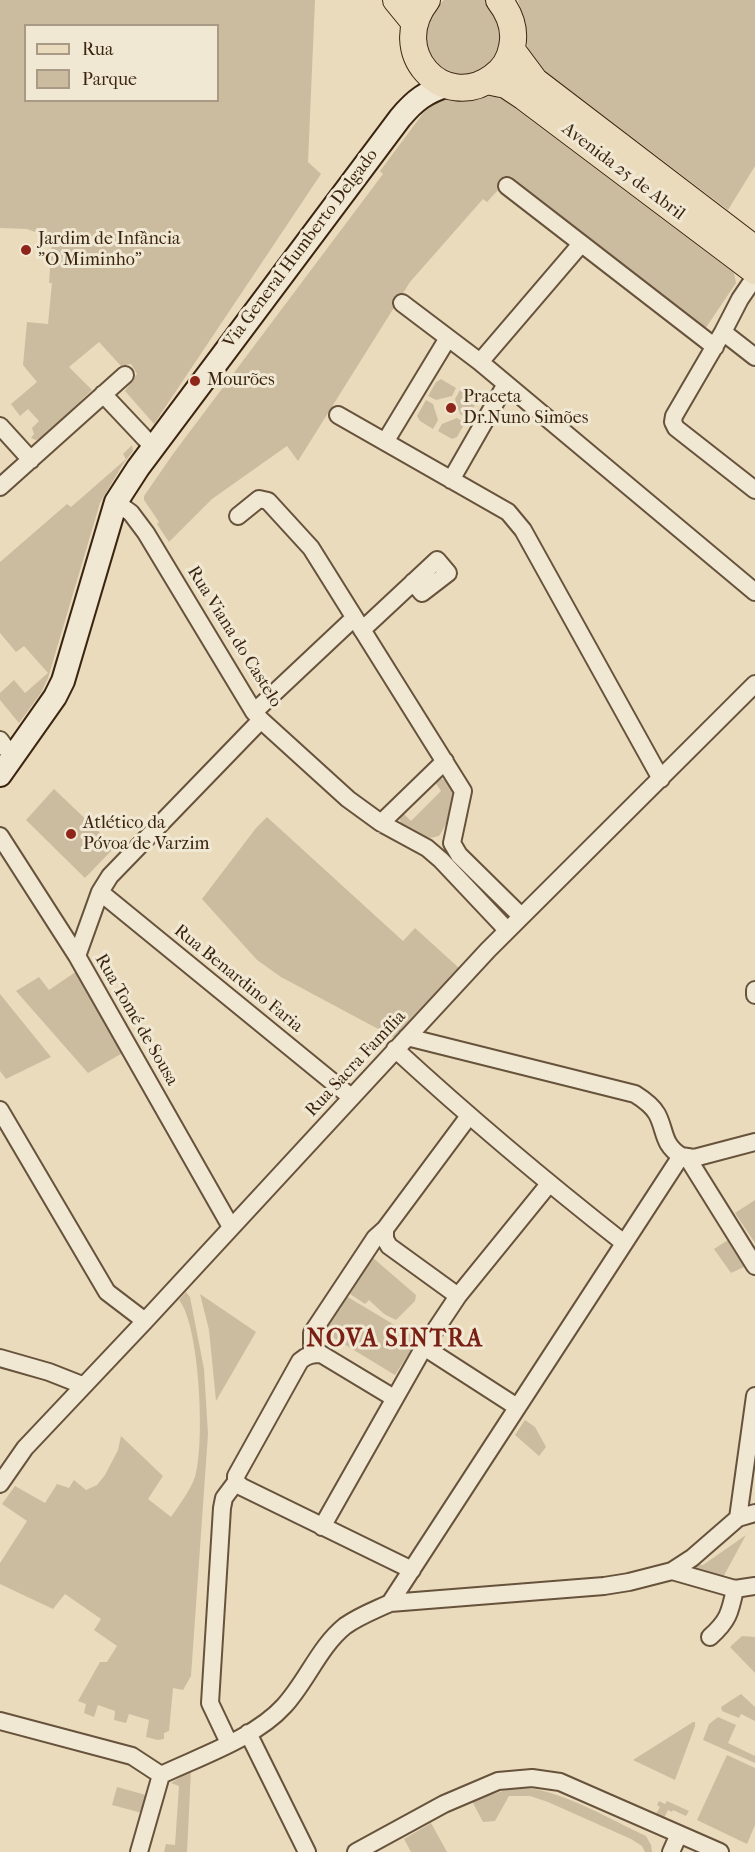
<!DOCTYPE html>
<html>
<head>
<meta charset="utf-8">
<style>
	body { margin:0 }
	#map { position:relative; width:755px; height:1852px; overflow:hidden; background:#eadbbc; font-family:"IM FELL French Canon",serif }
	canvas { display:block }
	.legend { position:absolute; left:24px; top:24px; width:195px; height:78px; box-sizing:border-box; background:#f1e8d3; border:2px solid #a89a85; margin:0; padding:8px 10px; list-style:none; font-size:18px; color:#3b2511 }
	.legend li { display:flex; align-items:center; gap:12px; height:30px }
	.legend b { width:30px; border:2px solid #a89a85 }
</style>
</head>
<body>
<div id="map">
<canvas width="755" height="1852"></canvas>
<ul class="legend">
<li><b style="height:8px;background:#eadbbc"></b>Rua</li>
<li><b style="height:16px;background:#ccbc9f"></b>Parque</li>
</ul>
</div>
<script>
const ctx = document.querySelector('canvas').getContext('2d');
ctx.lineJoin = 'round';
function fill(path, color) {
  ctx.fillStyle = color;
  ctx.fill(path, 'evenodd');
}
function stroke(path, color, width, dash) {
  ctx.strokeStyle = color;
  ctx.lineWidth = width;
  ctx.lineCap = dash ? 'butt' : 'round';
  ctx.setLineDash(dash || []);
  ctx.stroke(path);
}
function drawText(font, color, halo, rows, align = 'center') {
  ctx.font = font + ' "IM FELL French Canon",serif';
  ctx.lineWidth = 6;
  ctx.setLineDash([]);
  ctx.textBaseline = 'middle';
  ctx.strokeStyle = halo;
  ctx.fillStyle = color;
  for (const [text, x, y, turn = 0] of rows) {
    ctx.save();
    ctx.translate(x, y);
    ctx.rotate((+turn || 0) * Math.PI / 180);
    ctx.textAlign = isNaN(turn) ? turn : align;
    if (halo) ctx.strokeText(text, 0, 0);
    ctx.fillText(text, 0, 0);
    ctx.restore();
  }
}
const green = new Path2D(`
	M0,0H315L308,162L321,174L154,424L125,391L137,374L131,364L121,366L99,342L69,367L92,390L43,437L36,440L31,438L34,434L32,428L39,421L28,409L20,416L11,404L37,382L23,365L27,322L48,324L52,283H49L52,238L27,229L0,228ZM26,26H218V100H26Z
	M444,0H488L507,29L494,66C486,69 475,76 467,76C438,77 417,44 429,18C433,10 438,5 444,0Z
	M518,0H755V166L728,210L533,62L528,53L526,29Z
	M493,96L504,100L734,273L736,283L705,329L511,176L487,202L483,199L410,282L298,461L287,446L212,499L169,542L157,524L159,522L144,500V496L173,454L383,174L380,171L427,108L433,103L451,97Z
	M441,379L456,388L452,396L436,400L428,396L436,382Z
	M460,390L474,398L476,403L467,419L460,414L455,399Z
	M426,400L433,404L438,420L433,429L420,421L417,416Z
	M457,418L465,423L457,437L452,439L438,431L442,424Z
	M132,445L133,451L123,464L100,503L48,678L41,693L19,723L0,700V693L14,680L25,693L48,673L24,646L16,652L0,633V562L67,504L71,507L126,459L123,454Z
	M439,778C466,784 449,820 440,835C426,843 413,831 401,824L399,815L402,812L411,821L441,791L435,782Z
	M54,789L115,847L85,878L26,820Z
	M267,817L403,941L415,928L459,968L395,1038L281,977L257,960L202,899L256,828Z
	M77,971L126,1051L88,1073L16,991L39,977L49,990Z
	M0,994L51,1057L6,1079L0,1071Z
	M755,1200V1243L735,1213Z
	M728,1240L746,1266L731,1273L714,1249Z
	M372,1257L416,1295L415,1301L396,1320L384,1314L369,1300L365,1304L350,1294Z
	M186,1292L190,1297L204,1369L208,1434L191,1676L183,1690L173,1688L169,1731L164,1733V1739L158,1740L146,1737L149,1720L129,1714L126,1723L114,1720L115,1711L98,1705L94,1717L84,1713L86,1704L78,1701L100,1662H107L117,1646L94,1630L101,1619L65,1594L53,1609L0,1584V1563L27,1521L2,1504L15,1486L45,1503L57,1484L69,1488L74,1480L86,1490L97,1485L105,1475L118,1450L121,1436L163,1476L148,1499L171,1517C179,1505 190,1491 195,1477C205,1445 200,1326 179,1300Z
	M200,1294L256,1332L216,1401L209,1330Z
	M346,1296L418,1339L395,1375L324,1332Z
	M525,1420L535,1427L546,1447L539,1456L515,1435Z
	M746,1535L721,1581L695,1576L690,1567L696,1564L703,1565Z
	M742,1636L755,1637V1673L730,1647Z
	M741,1694L755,1707V1721L741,1714L739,1718L722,1711L721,1707Z
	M718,1717L736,1725L728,1743L755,1756V1763L703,1740L709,1724Z
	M693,1722H695V1726L675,1780L633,1760Z
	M727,1755L755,1768V1825L747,1844L697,1820Z
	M191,1770L187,1852H164L166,1844L175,1845L179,1786L171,1783Z
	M117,1787L146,1795V1814L112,1805Z
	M527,1788C565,1792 611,1820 646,1836L651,1845L652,1852H645L642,1846L631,1839L548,1802L530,1796H509L495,1821L483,1822L472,1801L509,1789Z
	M659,1801L665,1804L667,1801L689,1811L686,1816L673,1810L672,1812L668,1810L664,1818L656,1814L660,1807L657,1805Z
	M431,1823L447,1852H411L404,1839Z`);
const street = new Path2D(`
	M507,186L715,347
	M402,303L480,362L755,592
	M723,332L740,299L755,277
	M755,357L723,332L674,416L673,422L676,428L755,490
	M480,362L581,244
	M103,394L153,447
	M338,415L508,512L523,530L661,779
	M0,426L31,460
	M385,442L448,338
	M451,480L506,384
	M0,487L125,375
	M116,502L131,513L146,533L254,712L261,720L348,799L381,823L427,848L441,860L507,930
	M238,516L259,499L268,501L311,548L463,791L452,843L459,855L521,916
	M362,630L437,560L448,573L422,593L413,582
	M254,712L354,618
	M0,740L13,758
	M381,823L445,761
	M0,836L77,956L231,1227
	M100,892L351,1097
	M77,956L100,892L110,876L261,720
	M755,990V995
	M407,1037L635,1094C643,1099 652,1105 657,1114C666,1131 662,1144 681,1156
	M395,1049C469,1117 545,1181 624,1243
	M0,1110L107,1292L145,1321
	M687,1157L755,1266
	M458,1296L389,1246L385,1239V1229L469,1116
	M424,1347L517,1407
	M312,1354V1333L375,1238L385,1229
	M0,1358L49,1372L82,1385
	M394,1398L321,1354C312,1354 307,1355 300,1361L236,1476V1482L242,1487L412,1570
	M0,1484L25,1448L145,1321L488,950L755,684
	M738,1518L755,1396
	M322,1527L424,1347L458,1296L549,1184
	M672,1571L735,1589
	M390,1603L604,1586L629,1582L672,1571L692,1558L738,1518L755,1513
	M710,1637C728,1621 730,1613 735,1589L755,1586
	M0,1721L132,1756L161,1775
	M248,1733L307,1852
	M229,1743L210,1703L222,1508L224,1498L236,1482
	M161,1775C201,1756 255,1738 284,1706C307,1681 319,1647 345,1626C359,1616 375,1610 390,1603L681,1156L694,1158L755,1142
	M139,1852L161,1775
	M356,1852L444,1804L498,1781L532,1778L560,1782L720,1852
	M671,1852L679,1834`);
const secondary = new Path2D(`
	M0,775L55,697L63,681L116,502L138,468L400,118C415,100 426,92 448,85`);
const primary = new Path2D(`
	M396,0L414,22
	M427,0C386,52 444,113 493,77C503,70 510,59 512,47C516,29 510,14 499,0
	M512,50L535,81L755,249
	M487,81L506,85L524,97L755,271`);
const markers = [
	[26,250,6,"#8f2418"],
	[195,381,6,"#8f2418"],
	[451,408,6,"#8f2418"],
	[71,834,6,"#8f2418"]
];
const streetNames = [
	["Avenida 25 de Abril",623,172,37],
	["Via General Humberto Delgado",301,249,-53],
	["Rua Viana do Castelo",234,637,58],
	["Rua Benardino Faria",238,979,39],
	["Rua Tomé de Sousa",136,1020,60],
	["Rua Sacra Família",356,1064,-47]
];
const poiNames = [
	["Jardim de Infância",38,240],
	["\"O Miminho\"",38,261],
	["Mourões",207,381],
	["Praceta",463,398],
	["Dr.Nuno Simões",463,419],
	["Atlético da",83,824],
	["Póvoa de Varzim",83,845]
];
const districtNames = [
	["NOVA SINTRA",395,1340]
];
fill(green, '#ccbc9f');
stroke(street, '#67523c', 20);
stroke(secondary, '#3b2511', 26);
stroke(primary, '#3b2511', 28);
stroke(street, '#f1e8d3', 16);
stroke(secondary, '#f1e8d3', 22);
stroke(primary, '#eadbbc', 26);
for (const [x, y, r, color] of markers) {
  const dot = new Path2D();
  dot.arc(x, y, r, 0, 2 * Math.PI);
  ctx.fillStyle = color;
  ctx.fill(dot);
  stroke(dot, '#f1e8d3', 2);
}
drawText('18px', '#3b2511', '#f1e8d3', streetNames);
drawText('18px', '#3b2511', '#f1e8d3', poiNames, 'left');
ctx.letterSpacing = '1.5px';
drawText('bold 24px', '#7a1f14', '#f1e8d3', districtNames);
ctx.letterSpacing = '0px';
</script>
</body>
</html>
